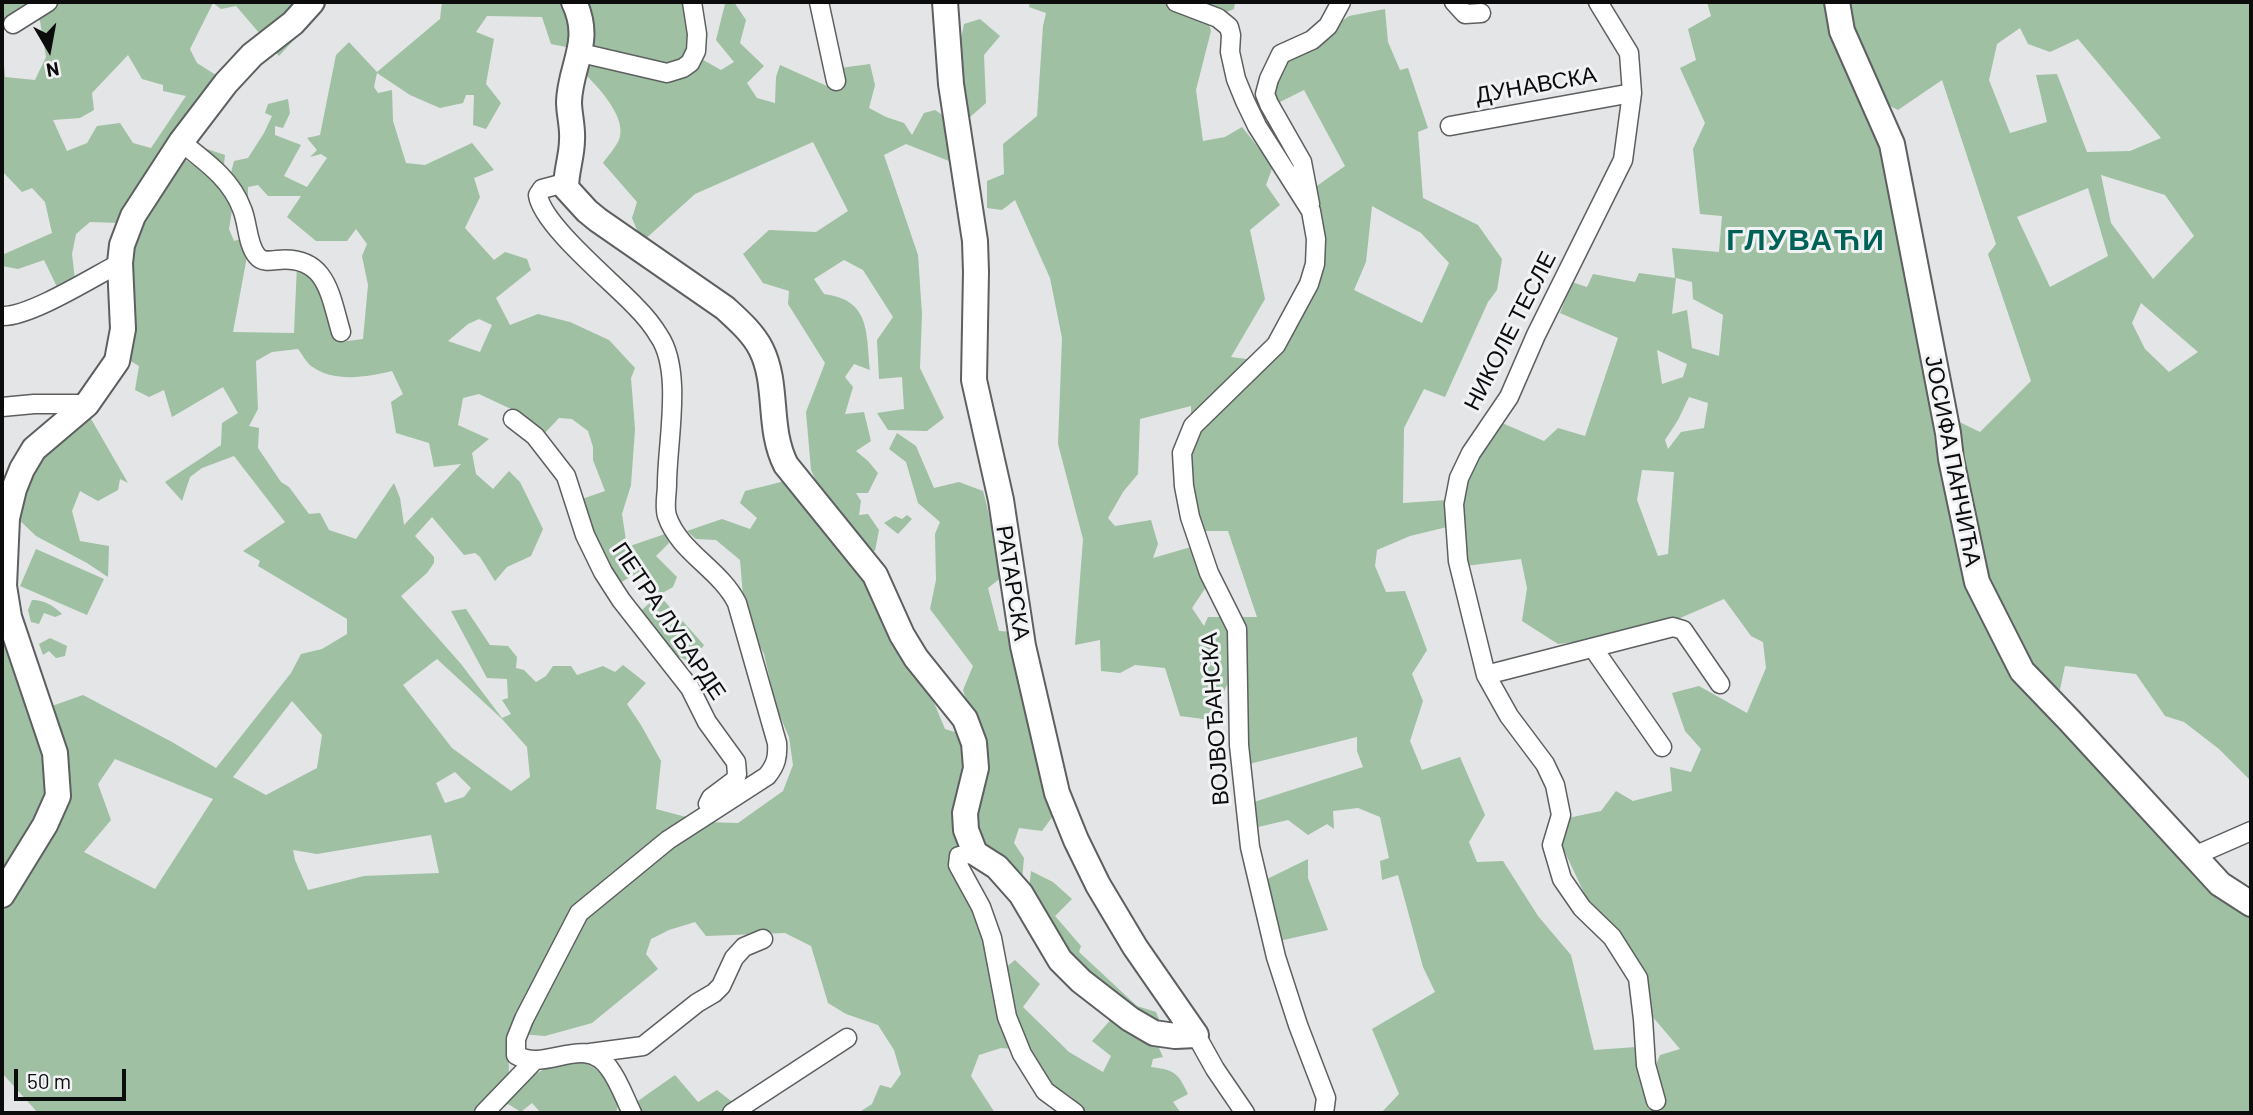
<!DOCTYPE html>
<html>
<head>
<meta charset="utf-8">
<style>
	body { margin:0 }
	#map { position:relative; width:2253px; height:1115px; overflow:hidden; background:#e3e5e6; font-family:Barlow,sans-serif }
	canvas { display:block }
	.frame { position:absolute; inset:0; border:4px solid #0c0c0d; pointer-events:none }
	.north { position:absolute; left:14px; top:14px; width:70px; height:70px; -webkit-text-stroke:5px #f1f2f4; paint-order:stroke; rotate:170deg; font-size:19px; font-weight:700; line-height:28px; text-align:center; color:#0c0c0d }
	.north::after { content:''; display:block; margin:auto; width:24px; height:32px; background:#0c0c0d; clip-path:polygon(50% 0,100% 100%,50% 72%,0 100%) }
	.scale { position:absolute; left:14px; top:1069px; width:112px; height:32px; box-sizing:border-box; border:4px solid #0c0c0d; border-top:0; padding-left:9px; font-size:21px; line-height:24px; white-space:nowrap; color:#0c0c0d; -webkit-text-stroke:5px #f1f2f4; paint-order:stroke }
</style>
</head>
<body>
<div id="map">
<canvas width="2253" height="1115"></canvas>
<div class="frame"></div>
<div class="north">N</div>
<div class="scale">50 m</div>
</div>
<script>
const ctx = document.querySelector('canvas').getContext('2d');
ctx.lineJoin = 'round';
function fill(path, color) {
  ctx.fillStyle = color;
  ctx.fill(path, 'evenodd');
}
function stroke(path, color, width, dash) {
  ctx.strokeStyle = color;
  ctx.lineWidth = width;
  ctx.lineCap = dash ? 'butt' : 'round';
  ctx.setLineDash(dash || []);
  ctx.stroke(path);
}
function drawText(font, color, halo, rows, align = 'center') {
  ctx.font = font + ' Barlow,sans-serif';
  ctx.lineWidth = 6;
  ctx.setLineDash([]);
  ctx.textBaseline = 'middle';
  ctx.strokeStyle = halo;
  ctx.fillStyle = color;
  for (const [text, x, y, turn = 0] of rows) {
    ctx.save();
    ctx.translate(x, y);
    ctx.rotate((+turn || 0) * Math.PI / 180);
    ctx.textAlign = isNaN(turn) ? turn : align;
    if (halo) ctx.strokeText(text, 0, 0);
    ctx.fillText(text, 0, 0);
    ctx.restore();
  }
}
const green = new Path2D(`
	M2,2H326L323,8L279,56L236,6L221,9L213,3L190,49L197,63L219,77L120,223L90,222L76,234L72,254L75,280L58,289L44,260L18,269L2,266V255L52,233L45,202L32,188L22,192L2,171V38L5,77L35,80L46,57L40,21L23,7L10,14L2,27ZM128,55L142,79L163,85V91L186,96L151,148L133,143L120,123L97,126L87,143L67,151L53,120L80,118L94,110L92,93Z
	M442,2H691L698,57L721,70L734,62L716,40L725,4L734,2L746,20L740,43L764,66L747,83L757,98L775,103L776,77L780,65L827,86L840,68L870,64L875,85L869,108L886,117L904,123L912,135L924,113L935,110L953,122L954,163L906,144L884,155L918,255L922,314L920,368L944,418L927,431L888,430L877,413L904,409L902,377L879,379L877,340L893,317L863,270L844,260L814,279L824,294C871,300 866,333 870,370L854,364L845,377L853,387L845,414L864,412L871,441L856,451L868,461L878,473L868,493H856L861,501L859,515L868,514L879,530L875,551L861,550L829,508L811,470L806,412L825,363L788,304L789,291L763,283L743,254L769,230L816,232L848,211L813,142L695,194L642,242L632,218L637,202L603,163C608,156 615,148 619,140C628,118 598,87 584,73L587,51L551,44L542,17L487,16L476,32L494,39L486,84L501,103L486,129L473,125L474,95H466L463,103L440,108L410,95L377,73L374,87L378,93L392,90L393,121L406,163L425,165L472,143L494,170L474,178L480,197L465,228L494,260L505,252L527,259L531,270L496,298L510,325L538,314L570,322L609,340L635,368L631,378L635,429L631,485L622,514L627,547L665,534L669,543L656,556L677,577L673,587L659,595L704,645L691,662L662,649L636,615L659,595L639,572L616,585L579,500L605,491L593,460V447L588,431L572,419L559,418L543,435L511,409L479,394L463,398L458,425L489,439L472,453L476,474L493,489L509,471L520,482L543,529L531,556L507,567L495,581L480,557L475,553L464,555L432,517L415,536L434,557V563L427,573L401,596L461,664L502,718L511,714L502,700L508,698L507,679L487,678L451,611L466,609L490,645L508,646L517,657L516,668L524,670L536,682L546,676L553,666H571L577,675L603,666L615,672L623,665L646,683L627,704L641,725L661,761L656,809L705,822L738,823L783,791L793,765L789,737L776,707L764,654L752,631L743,595L740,560L716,540L696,539L687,531L722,519L750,529L757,518L740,503L745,491L789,480L874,581L925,681L945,729L964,735L974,726L963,690L973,666L930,609L936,580L935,534L940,522L918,503L906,462L889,449L897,433L916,446L934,488L959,482L983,491L986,502L1002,577L988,588L999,631L1014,632L1053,816L1042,831L1019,828L1014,843L1024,858L1022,880L1029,889L1031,871L1053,882L1072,899L1055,916L1081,946L1079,952L1137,1006L1156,1012L1161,1024L1095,984L980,846L953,860C971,898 993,937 990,980L1015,960L1040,984L1023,1007L1069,1052L1103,1072L1111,1056L1092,1041L1113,1017L1155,1039L1163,1057L1153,1059L1151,1067C1175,1070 1178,1073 1188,1094L1173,1102L1181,1113H1084L1071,1097L1052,1084L1029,1050L1001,1048L979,1055L971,1076L995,1113H858L872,1104L880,1085L891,1088L901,1074L894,1050L878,1025L846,1014L828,1003L811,946L785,933L706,936L695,922L669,930L651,939L646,954L658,969L592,1023L545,1036L508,1033L509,1080L517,1087C536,1073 564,1052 589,1065C603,1072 611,1086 620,1098L616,1113H541L532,1103L521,1112L508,1104L496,1113H38L2,1073V634L32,713L83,695L172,742L216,768L291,673L301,654L322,649L347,634V619L258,566L260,561L243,551L285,522L234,456L202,468L190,477L182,501L165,482L221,445L222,423L238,413L223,387L172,417L164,390L149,397L135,390L139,366L120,355L121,255L178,155L195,166L207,149L225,155L223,175L220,187L232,210L229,229L234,241L241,239L248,251L233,332L294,333L297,265L315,275L327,299L340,342L363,339L368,285L362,256L367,244L356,229L347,241H316L287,217L301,196H268L258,185L248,187V208L229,181L234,161L248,158L264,133L272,116L265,113L268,104L288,99L290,113L283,128L275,126V135L301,145L284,176L307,187L327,158L321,154L310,157L317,150L307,138L320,135L336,55L349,42L377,72L440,19ZM479,319L492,325L480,352L448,341L468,324ZM298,349C302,354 306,362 311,366C334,383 367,377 392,371L403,394L391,402L396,433L429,443L434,467L461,464L404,525L400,498L394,483L356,539L329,530L320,513L309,514L289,487L281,482L258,448L259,428L249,426L258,409L256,361L272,352ZM437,659L502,719L527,747L530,777L511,791L452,748L403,685ZM292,701L322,735L317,768L266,795L233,777ZM115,759L213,799L155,889L84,852L111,820L98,784ZM455,772L471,788L464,797L445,803L436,783ZM431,835L439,873L364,876L308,890L295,860L293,850L317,854Z
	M1030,2H1235L1234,9L1224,13L1204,9L1211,31L1196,90L1203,141L1225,137L1242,127L1273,166L1266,185L1280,205L1250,230L1265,299L1231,357L1254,360L1324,262L1314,188L1345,166L1304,90L1274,105L1272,83L1289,58L1349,16L1385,9L1388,42L1400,70L1408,68L1428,128L1418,132L1423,198L1478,225L1502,259L1497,290L1488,302L1445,397L1424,389L1404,428L1403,503L1447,500V527L1410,536L1377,550L1375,566L1386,592L1405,591L1427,650L1412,674L1423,701L1410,741L1422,770L1460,757L1485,815L1469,842L1477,862L1503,861L1538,916L1571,955L1594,1050L1636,1047L1651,1077L1660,1055L1680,1049L1652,1016L1587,899L1561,844L1568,818L1601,811L1616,791L1633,801L1672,791L1670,767L1691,772L1701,749L1685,731L1672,693L1699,686L1747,713L1766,668L1763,642L1751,636L1724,599L1664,625L1591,640L1558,644L1522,621L1527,588L1521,559L1465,566L1459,500L1468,472L1495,420L1544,441L1558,428L1585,436L1618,338L1560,313L1572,282L1587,287L1593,274L1635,282L1639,273L1675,278L1672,248L1719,252L1722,216L1700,214L1693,149L1705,123L1680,68L1696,60L1688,29L1711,16L1707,2H2251V781L2219,749L2184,722L2165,716L2136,674L2065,666L2054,717L2147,824L2207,884L2251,913V1113H1381L1399,1094L1372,1029L1435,992L1423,967L1398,875L1382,880L1380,861L1389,858L1380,817L1358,808L1333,811L1334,829L1327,824L1308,835L1288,820L1258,827L1254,802L1363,767L1357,751V737L1249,764L1247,690L1231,676L1211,720L1180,716L1165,668L1135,665L1120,673L1101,671L1100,640L1075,645L1083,539L1058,444L1062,338L1050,278L1015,200L1002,210L987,208V181L1004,174L1003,144L1037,116L1043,26L1046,13L1029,7ZM2020,28L2028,44L2050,52L2078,39L2161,138L2130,151L2087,152L2057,74L2036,75L2047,122L2010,133L1989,80L1997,44ZM1942,80L1996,244L1988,254L2031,381L1980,432L1955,420L1884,103L1898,110ZM2101,175L2165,195L2194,236L2153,279L2111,223ZM2088,188L2108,256L2050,287L2017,217ZM1372,206L1421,233L1449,263L1422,323L1354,290L1366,262ZM1676,278L1692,282L1693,299L1723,315L1719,356L1692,348L1687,310L1672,314ZM2141,303L2198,352L2169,372L2145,349L2132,323ZM1657,350L1687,364L1683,377L1662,384ZM1689,397L1708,403L1704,428L1681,432L1668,449L1665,440L1678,420ZM1191,406L1192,475L1203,531H1228L1257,617H1208L1204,626L1192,608L1206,587L1191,547L1153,558L1158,544L1151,520L1115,526L1108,518L1123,492L1138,474L1140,419ZM1642,470L1674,472L1668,554L1658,556L1637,500Z
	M980,19L1000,36L984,55L986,103L969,118L961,106L959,48L964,24Z
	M87,412L128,483L120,479L118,490L98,501L80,491L72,511L80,541L109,546L108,577L87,563L36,536L13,514L20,480Z
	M907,515L912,519L898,534L884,523L895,516L902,519Z
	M36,549L104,579L87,615L20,586Z
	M32,600C44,600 54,606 62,614L55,617L44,613L39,624L31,622L28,610Z
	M50,638L67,646L65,656L56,658L49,651L43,655L39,644Z
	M1308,859V878L1328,930L1279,941L1263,881Z
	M675,1075L698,1102L717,1090L736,1105L724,1113H640L635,1103Z`);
const street = new Path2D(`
	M819,2L836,81
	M1176,2L1218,18L1229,27L1231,35L1230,52L1236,79L1245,101L1257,126L1311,211L1316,239L1315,264L1309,284L1276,345L1193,426L1182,453L1184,486L1190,517L1209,573L1237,629L1239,745L1250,847L1276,957L1298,1025L1326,1098L1324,1113
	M1454,2L1465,14L1481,13
	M1598,2L1629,53L1632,93L1623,160L1536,335L1509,397L1471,453L1459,478L1454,504L1458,561L1486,675L1509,716L1545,764L1555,785L1561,815L1552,845L1562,879L1582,908L1612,937L1638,978L1643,1019L1646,1065L1656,1101
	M13,24L48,2
	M581,53L667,73L683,68L690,63L696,51L697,34L692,2
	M1450,126L1632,93
	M181,142C206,162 231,179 242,209C248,223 247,244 257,256C262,262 269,261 277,260C327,255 330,295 341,332
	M566,188L557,185L542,189L538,195C542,225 614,283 636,307C644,315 653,326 659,336C683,371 667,443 667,484C667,494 664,506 667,516C679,552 720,569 737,603L777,743C778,757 776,765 767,776L668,840L579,913L524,1019L516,1039V1055C546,1073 584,1033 609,1068C619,1081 625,1099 632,1113
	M1310,204L1302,162L1269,104L1265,94L1269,79L1281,54L1312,40L1328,26L1341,2
	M2,316C30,317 93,277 120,263
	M2,407L34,404H87
	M513,419L535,436L566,476L585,535L603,572L621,600L690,688L707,722L736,762L737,774L735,780L711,798L708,804L710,808
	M1593,648L1662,747
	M1486,675L1673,627L1683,630L1720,684
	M975,853L959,856L958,865L981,907L992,938L1007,1017L1022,1054L1045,1091L1075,1113
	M2194,856L2251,831
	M1196,1035L1215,1069L1245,1113
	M590,1053L643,1046L697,1003L714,993L721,986L734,958L744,947L763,939
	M484,1113L535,1060
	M732,1113L847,1038`);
const secondary = new Path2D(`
	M574,2C593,42 570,65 569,102C569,114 573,127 572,140C572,156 566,171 566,188L587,211L598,220L725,308C738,320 753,333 761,349C779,385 767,428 786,465L875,575L902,635L916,658L965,719L974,743L976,768L965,813L966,830L975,853L997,867L1021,894L1060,960L1081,981L1130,1019L1154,1033L1175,1036L1196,1035L1135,947L1098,885L1076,840L1057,793L1023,646L1001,500L974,380L976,272L975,241L951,84L945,2
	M1837,2L1842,31L1892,144L1948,433L1951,459L1977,582L2022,671L2070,721L2220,884L2251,904
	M2,895L45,825L58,796L55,753L9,617L4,586L7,518L14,489L22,469L34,449L87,404L117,361L123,329L120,263L122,245L133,216L181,142L226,83L252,55L293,23L312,2`);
const streetNames = [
	["ДУНАВСКА",1536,85,-10],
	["НИКОЛЕ ТЕСЛЕ",1510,331,-63],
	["ЈОСИФА ПАНЧИЋА",1953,461,79],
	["РАТАРСКА",1013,583,81],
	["ПЕТРА ЛУБАРДЕ",669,621,56],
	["ВОЈВОЂАНСКА",1215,719,-94]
];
const districtNames = [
	["ГЛУВАЋИ",1806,240]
];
fill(green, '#9fc0a2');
stroke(street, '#5d5f60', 21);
stroke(secondary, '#5d5f60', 28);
stroke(street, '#fff', 18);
stroke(secondary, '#fff', 24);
drawText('23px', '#0c0c0d', '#f1f2f4', streetNames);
ctx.letterSpacing = '2px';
drawText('bold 30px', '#006257', '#f1f2f4', districtNames);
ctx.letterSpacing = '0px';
</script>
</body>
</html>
